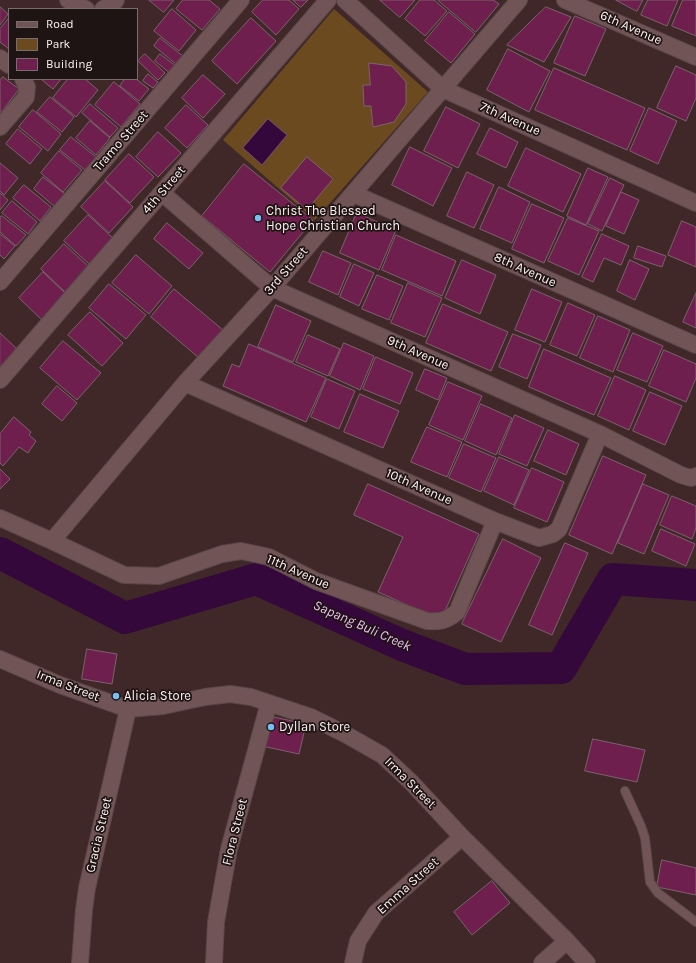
<!DOCTYPE html>
<html>
<head>
<meta charset="utf-8">
<style>
	body { margin:0 }
	#map { position:relative; width:696px; height:963px; overflow:hidden; background:#402829; font-family:Karla,sans-serif }
	canvas { display:block }
	.legend { position:absolute; left:8px; top:8px; width:130px; height:72px; box-sizing:border-box; background:#1f1414; border:1px solid #786c6c; margin:0; padding:5px 7px; list-style:none; font-size:12px; color:#fef1f1 }
	.legend li { display:flex; align-items:center; gap:8px; height:20px }
	.legend b { width:20px; border:1px solid #786c6c }
</style>
</head>
<body>
<div id="map">
<canvas width="696" height="963"></canvas>
<ul class="legend">
<li><b style="height:5px;background:#715556"></b>Road</li>
<li><b style="height:11px;background:#6b4a20"></b>Park</li>
<li><b style="height:11px;background:#6f1f4d"></b>Building</li>
</ul>
</div>
<script>
const ctx = document.querySelector('canvas').getContext('2d');
ctx.lineJoin = 'round';
function fill(path, color) {
  ctx.fillStyle = color;
  ctx.fill(path, 'evenodd');
}
function stroke(path, color, width, dash) {
  ctx.strokeStyle = color;
  ctx.lineWidth = width;
  ctx.lineCap = dash ? 'butt' : 'round';
  ctx.setLineDash(dash || []);
  ctx.stroke(path);
}
function drawText(font, color, halo, rows, align = 'center') {
  ctx.font = font + ' Karla,sans-serif';
  ctx.lineWidth = 3.5;
  ctx.setLineDash([]);
  ctx.textBaseline = 'middle';
  ctx.strokeStyle = halo;
  ctx.fillStyle = color;
  for (const [text, x, y, turn = 0] of rows) {
    ctx.save();
    ctx.translate(x, y);
    ctx.rotate((+turn || 0) * Math.PI / 180);
    ctx.textAlign = isNaN(turn) ? turn : align;
    if (halo) ctx.strokeText(text, 0, 0);
    ctx.fillText(text, 0, 0);
    ctx.restore();
  }
}
const green = new Path2D(`
	M334,9L428,92L315,220L223,140Z`);
const water = new Path2D(`
	M268,119L287,135L262,165L243,148Z`);
const river = new Path2D(`
	M0,553L125,618L256,579L402,645L465,669L561,668L613,579L696,585`);
const building = new Path2D(`
	M149,0H174L164,12Z
	M183,0H209L220,9L202,30L176,9Z
	M263,0H289L299,9L276,35L252,12Z
	M293,0H308L301,7Z
	M380,0H415L400,17Z
	M420,0H434L447,11L425,36L405,19Z
	M438,0H493L499,4L476,32Z
	M616,0H643L637,11Z
	M648,0H678L667,26L641,15Z
	M683,0H696V36L672,26Z
	M0,7L8,14L0,25Z
	M546,7L571,17L544,62L507,45Z
	M172,9L196,30L179,51L154,31Z
	M449,12L475,34L451,63L425,41Z
	M575,16L606,29L585,76L554,63Z
	M9,18V49L0,42V29Z
	M251,18L276,41L237,84L212,61Z
	M160,38L184,57L177,65L154,46Z
	M508,49L550,71L529,112L487,90Z
	M145,54L165,73L158,80L138,61Z
	M160,54L177,67L171,74L155,61Z
	M369,63L392,66L406,82V104L394,122L373,127L371,106H364L363,85H370Z
	M676,66L696,75V98L686,121L657,108Z
	M554,68L645,108L627,150L535,110Z
	M148,74L158,82L153,88L143,81Z
	M203,75L225,94L203,118L182,98Z
	M3,77L19,89L0,114V81Z
	M42,79H61L53,89L42,80Z
	M68,79H85L98,90L76,117L53,98Z
	M125,79H136L149,89L139,101L120,86Z
	M114,82L140,104L121,127L95,105Z
	M50,97L74,117L62,132L37,112Z
	M90,104L118,128L110,137L82,113Z
	M186,105L208,125L187,148L165,128Z
	M446,107L480,124L458,168L424,151Z
	M649,108L677,121L658,164L630,151Z
	M33,110L61,134L48,151L19,127Z
	M90,121L110,138L96,155L76,138Z
	M490,128L518,142L506,168L477,154Z
	M18,129L42,149L30,164L6,144Z
	M158,132L181,153L158,177L136,157Z
	M71,137L96,157L85,170L60,150Z
	M410,147L452,168L433,206L392,185Z
	M526,148L581,174L563,212L508,186Z
	M59,151L82,170L63,192L41,173Z
	M129,154L154,177L130,203L105,180Z
	M307,157L333,179L307,210L281,188Z
	M0,163L18,178L4,195L0,191Z
	M244,164L313,220L270,272L202,216Z
	M588,168L608,177L586,225L567,216Z
	M467,172L494,185L474,228L447,216Z
	M43,177L65,194L55,207L34,189Z
	M610,178L624,185L602,231L588,224Z
	M105,181L133,207L109,233L81,207Z
	M24,185L51,207L40,221L13,198Z
	M499,187L530,202L512,243L480,229Z
	M621,192L639,200L624,234L606,226Z
	M0,193L8,200L0,210Z
	M12,201L37,222L28,234L2,213Z
	M532,204L564,218L544,263L512,249Z
	M357,213L396,230L379,270L340,253Z
	M88,215L114,239L90,265L64,241Z
	M2,216L26,235L16,246L0,232V217Z
	M568,218L599,231L579,275L548,261Z
	M682,221L696,227V267L668,255Z
	M167,223L203,253L189,269L154,239Z
	M0,234L15,246L4,259L0,255Z
	M602,234L629,246L621,265L604,258L593,282L582,277Z
	M396,235L456,261L442,296L382,270Z
	M64,244L88,266L65,292L41,269Z
	M638,246L666,256L662,267L634,258Z
	M323,251L351,263L338,295L309,282Z
	M136,255L172,286L149,314L112,283Z
	M462,260L496,275L480,314L445,298Z
	M630,260L649,269L635,300L617,291Z
	M354,264L374,273L359,306L340,297Z
	M43,272L66,294L42,320L19,298Z
	M377,275L403,286L389,320L362,309Z
	M408,283L442,298L425,337L391,323Z
	M109,284L146,315L126,339L89,308Z
	M174,289L223,330L199,358L151,317Z
	M532,289L562,302L545,342L515,330Z
	M696,293V328L683,322Z
	M568,303L595,315L577,356L550,345Z
	M443,304L508,332L491,371L426,343Z
	M276,305L311,321L293,362L258,347Z
	M90,312L123,343L102,366L68,335Z
	M598,316L630,330L613,372L580,358Z
	M0,333L17,349L0,367Z
	M633,333L663,346L647,382L617,370Z
	M513,334L541,345L527,379L499,367Z
	M308,335L340,349L328,376L296,362Z
	M63,341L101,373L77,400L40,368Z
	M344,343L374,356L360,390L330,376Z
	M249,344L326,378L306,422L223,386L232,364L239,367Z
	M544,349L611,378L594,415L529,387Z
	M664,350L696,364V378L686,402L649,386Z
	M376,357L413,373L400,404L363,389Z
	M425,369L447,378L438,400L416,390Z
	M615,376L646,390L629,430L598,416Z
	M327,379L355,391L339,429L311,417Z
	M448,382L482,396L463,440L429,425Z
	M57,386L77,403L62,421L42,404Z
	M650,392L682,406L665,445L633,431Z
	M360,394L399,411L383,448L344,432Z
	M481,404L512,418L496,455L465,441Z
	M515,415L544,428L527,466L499,454Z
	M14,417L31,432L29,435L36,441L28,453L19,447L3,466L0,463V434Z
	M427,427L462,442L447,477L411,462Z
	M548,430L579,444L566,475L534,461Z
	M464,444L496,458L481,492L449,478Z
	M603,456L646,475L612,554L569,535Z
	M499,457L529,470L514,505L484,491Z
	M532,468L564,482L547,522L514,508Z
	M0,469L10,479L0,489Z
	M368,484L479,534L441,620L378,592L403,537L354,515Z
	M643,484L669,495L644,554L618,543Z
	M672,496L696,506V528L692,539L660,525Z
	M661,529L695,544L686,566L652,551Z
	M503,539L541,558L501,642L462,624Z
	M565,543L588,553L552,635L529,625Z
	M87,649L117,654L112,684L82,679Z
	M269,716L306,724L299,754L262,746Z
	M593,739L645,750L637,782L585,771Z
	M662,860L696,868V895L657,887Z
	M492,881L510,903L472,935L454,912Z`);
const service = new Path2D(`
	M625,791L641,826L645,838L650,882L658,893L696,922`);
const minor = new Path2D(`
	M68,0L76,5L86,9
	M345,0L443,89L696,203
	M565,0L696,57
	M103,9L113,4L116,0
	M0,58L9,65
	M0,127L26,97L27,87L23,79
	M162,193L272,288L600,434L681,475L691,478L696,476
	M354,194L696,345
	M0,282L241,0
	M0,380L328,0
	M185,383L495,521L539,538L553,534L559,529L600,434
	M0,518L52,541L124,575L159,576L222,554L241,551L269,557L316,581L427,621C440,622 446,621 457,612L495,521
	M52,541L185,383L272,288L519,0
	M0,659L60,685L128,709L163,706L205,697L230,694L251,697L311,717L345,734L382,755L411,782L462,837L567,941L587,963
	M80,963L84,910L87,888L128,709
	M214,963L216,922L229,849L269,703
	M353,963L358,941L376,913L462,837
	M542,963L567,941`);
const markers = [
	[258,218,4,"#74c0f6"],
	[116,696,4,"#74c0f6"],
	[271,727,4,"#74c0f6"]
];
const streetNames = [
	["6th Avenue",631,28,24],
	["7th Avenue",510,119,24],
	["Tramo Street",121,141,-49],
	["4th Street",164,190,-49],
	["8th Avenue",525,270,24],
	["3rd Street",286,271,-49],
	["9th Avenue",418,353,24],
	["10th Avenue",419,487,24],
	["11th Avenue",298,572,24],
	["Irma Street",68,686,21],
	["Irma Street",410,783,45],
	["Flora Street",235,832,-76],
	["Gracia Street",99,835,-77],
	["Emma Street",408,886,-42]
];
const poiNames = [
	["Christ The Blessed",266,211],
	["Hope Christian Church",266,226],
	["Alicia Store",124,696],
	["Dyllan Store",279,727]
];
const waterNames = [
	["Sapang Buli Creek",362,626,24]
];
fill(green, '#6b4a20');
fill(water, '#34083b');
stroke(water, '#714e72', 1);
stroke(river, '#34083b', 32);
fill(building, '#6f1f4d');
stroke(building, '#7b626d', 1);
stroke(service, '#5a4648', 10);
stroke(minor, '#5a4648', 18);
stroke(service, '#715556', 8);
stroke(minor, '#715556', 16);
for (const [x, y, r, color] of markers) {
  const dot = new Path2D();
  dot.arc(x, y, r, 0, 2 * Math.PI);
  ctx.fillStyle = color;
  ctx.fill(dot);
  stroke(dot, '#1f1414', 1.5);
}
drawText('13px', '#fef1f1', '#1f1414', streetNames);
drawText('13px', '#fef1f1', '#1f1414', poiNames, 'left');
drawText('italic 14px', '#eebef6', '#1f1414', waterNames);
</script>
</body>
</html>
